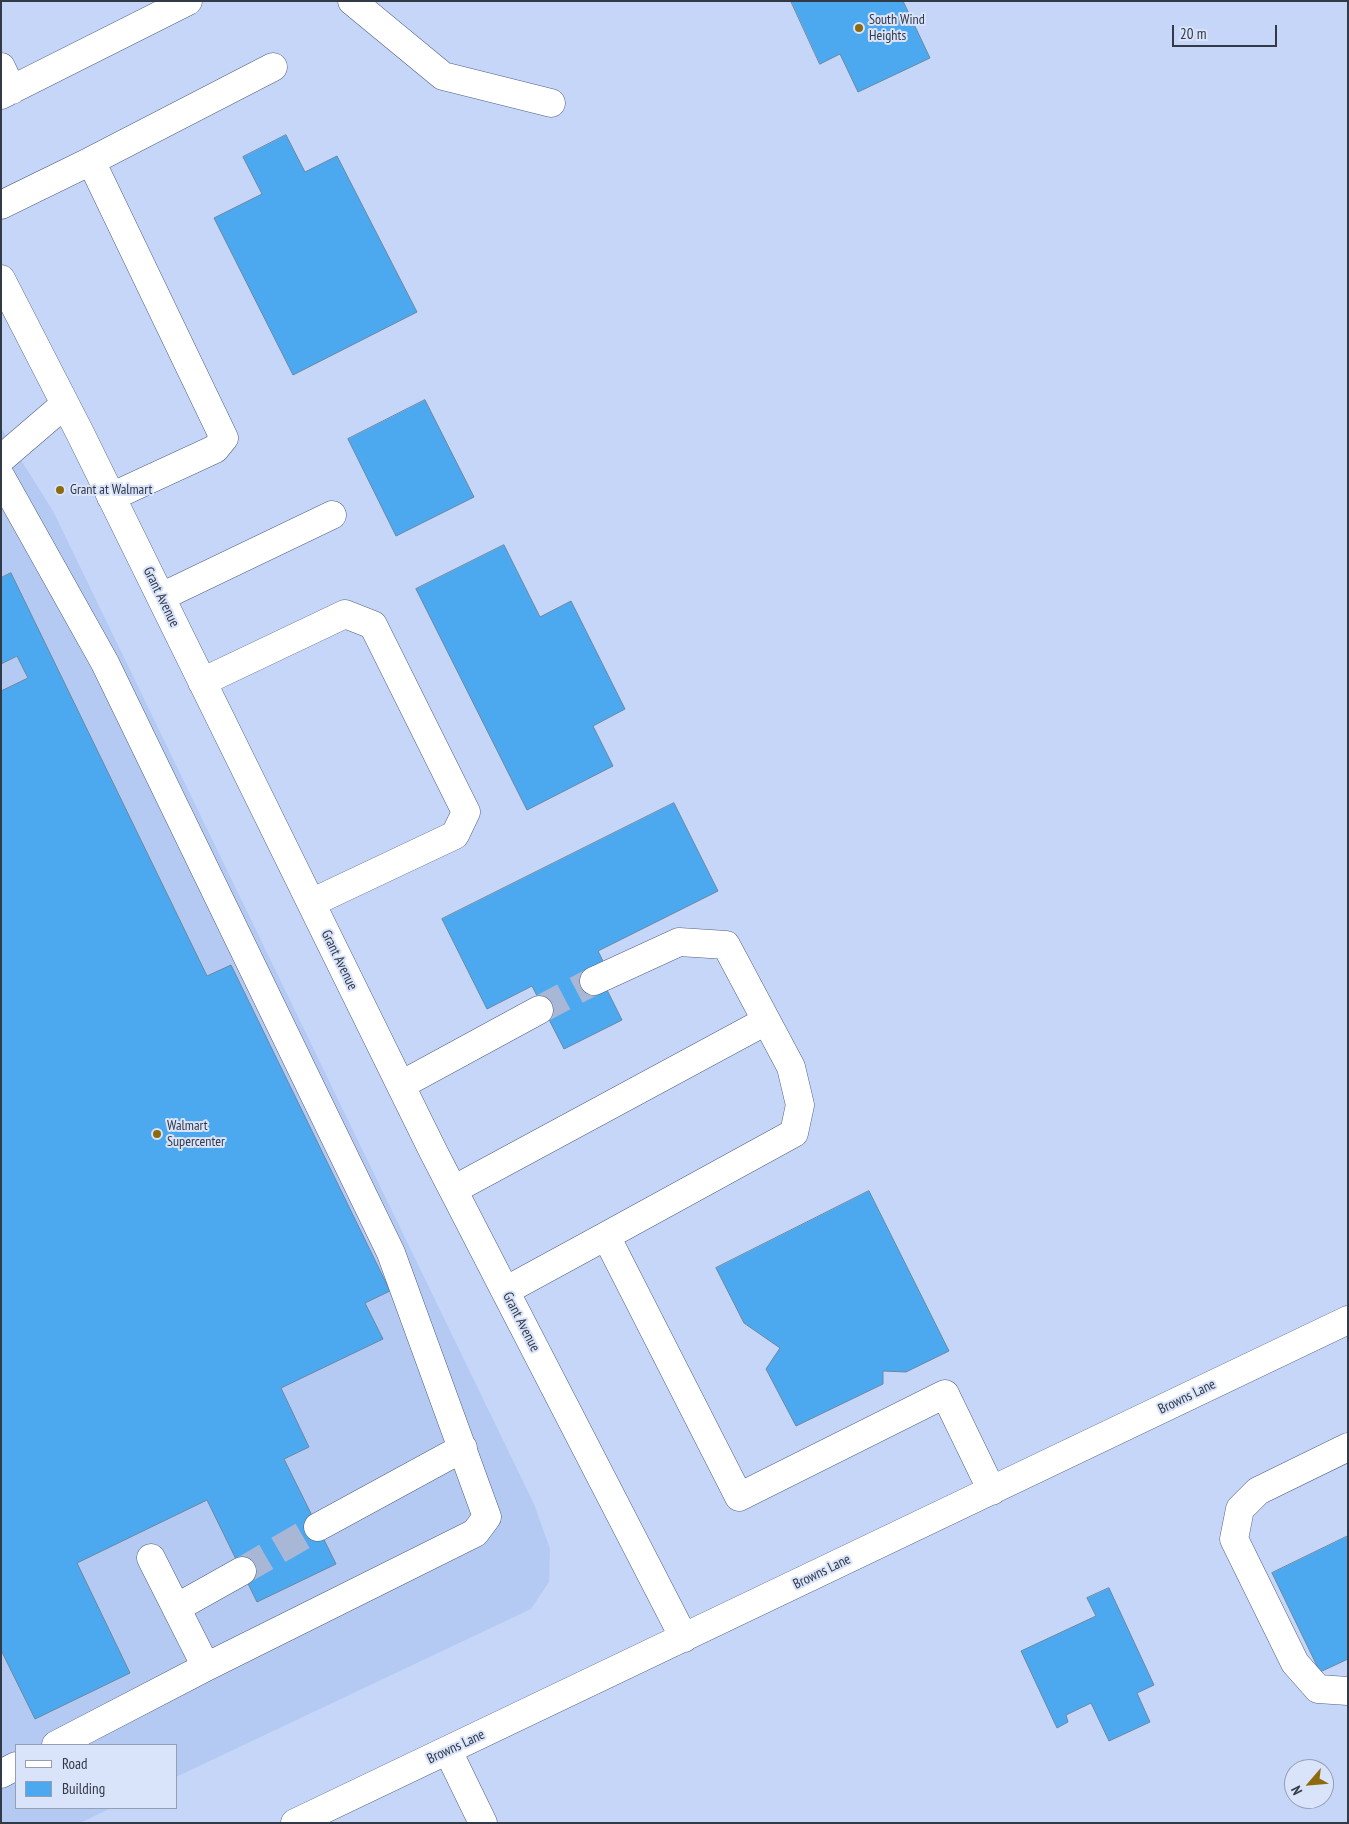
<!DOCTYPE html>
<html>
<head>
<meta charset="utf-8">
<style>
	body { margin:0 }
	#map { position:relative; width:1349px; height:1824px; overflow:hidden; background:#c5d6f9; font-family:"PT Sans Narrow",sans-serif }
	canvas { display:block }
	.frame { position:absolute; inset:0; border:2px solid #323947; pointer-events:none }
	.legend { position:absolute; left:15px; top:1744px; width:162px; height:65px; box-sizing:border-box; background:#d9e3f9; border:1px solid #969fb2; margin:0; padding:6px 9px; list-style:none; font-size:15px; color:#323947 }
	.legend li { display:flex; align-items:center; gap:10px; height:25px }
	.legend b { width:25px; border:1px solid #969fb2 }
	.north { position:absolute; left:1284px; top:1759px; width:50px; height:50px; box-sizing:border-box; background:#d9e3f9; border:1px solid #969fb2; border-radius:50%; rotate:243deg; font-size:14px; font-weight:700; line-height:20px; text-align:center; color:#323947 }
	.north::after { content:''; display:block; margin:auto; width:18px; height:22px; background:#8e6a0e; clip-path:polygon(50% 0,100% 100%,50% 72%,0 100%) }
	.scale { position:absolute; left:1172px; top:25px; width:105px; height:22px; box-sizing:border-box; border:2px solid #323947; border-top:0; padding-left:6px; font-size:15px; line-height:18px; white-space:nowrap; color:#323947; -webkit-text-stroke:4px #d9e3f9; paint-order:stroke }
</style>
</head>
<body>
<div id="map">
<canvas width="1349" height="1824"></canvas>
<div class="frame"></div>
<ul class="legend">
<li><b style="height:6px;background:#fff"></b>Road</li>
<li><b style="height:14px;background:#4da9ef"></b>Building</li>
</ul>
<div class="north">N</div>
<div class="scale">20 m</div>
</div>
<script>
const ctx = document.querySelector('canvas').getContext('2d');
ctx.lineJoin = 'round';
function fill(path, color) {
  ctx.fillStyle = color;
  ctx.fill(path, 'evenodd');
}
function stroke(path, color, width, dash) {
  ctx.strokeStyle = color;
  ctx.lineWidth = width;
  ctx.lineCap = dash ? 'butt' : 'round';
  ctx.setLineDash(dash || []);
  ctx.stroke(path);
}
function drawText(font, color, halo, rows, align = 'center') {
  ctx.font = font + ' "PT Sans Narrow",sans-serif';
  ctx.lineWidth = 4;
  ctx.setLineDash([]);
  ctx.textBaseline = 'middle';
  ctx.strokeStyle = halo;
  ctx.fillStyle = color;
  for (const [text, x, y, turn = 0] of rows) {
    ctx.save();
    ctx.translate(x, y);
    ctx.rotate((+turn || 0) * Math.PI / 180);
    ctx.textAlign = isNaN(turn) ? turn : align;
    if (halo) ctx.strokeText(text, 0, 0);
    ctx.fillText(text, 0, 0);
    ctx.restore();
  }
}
const built = new Path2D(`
	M1,428L53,511L534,1504L550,1549L549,1582L531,1609L176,1777V1745H16V1808H111L80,1823H1Z`);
const building = new Path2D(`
	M791,1H903L930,58L858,92L840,54L820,64Z
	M286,135L305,172L337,156L417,312L293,375L214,218L262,194L243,157Z
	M425,400L474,497L396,536L348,439Z
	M504,545L540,617L571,601L625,709L593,726L613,766L527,810L416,589Z
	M11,573L207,976L231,965L390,1291L365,1303L383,1339L281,1388L309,1447L284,1459L336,1564L257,1602L207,1500L77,1563L130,1673L35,1719L1,1650V691L28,678L17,656L1,664V578Z
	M674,803L718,891L598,951L609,973L601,978L622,1020L564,1049L532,986L487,1009L442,919Z
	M869,1191L949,1351L906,1372L883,1371V1384L796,1426L766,1369L780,1348L744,1323L716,1268Z
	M1348,1536V1659L1320,1672L1272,1573Z
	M1109,1588L1154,1685L1137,1693L1150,1722L1109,1741L1091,1703L1066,1715L1068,1722L1057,1728L1021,1651L1096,1616L1087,1598Z`);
const minorTunnel = new Path2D(`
	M539,1010L594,981
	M242,1571L318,1527`);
const minor = new Path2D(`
	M352,1L443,76L551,103
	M1,67L12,90
	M1,95L188,1
	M91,161L273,67
	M1,205L91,161L224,438L215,449L111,497
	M1,279L80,433L433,1151L684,1638
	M1,459L65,404
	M1,477L105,663L391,1253L487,1517L475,1533L206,1667L56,1745
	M161,597L332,515
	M202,682L345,614L373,625L466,812L455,835L311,903
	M594,981L679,942L726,945L791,1067L800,1105L794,1133L606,1236
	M401,1085L539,1010
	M453,1190L766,1021
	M505,1291L606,1236L739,1497L945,1394L992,1491
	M1348,1447L1258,1491L1240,1509L1234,1539L1295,1663L1318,1689L1348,1691
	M318,1527L463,1448
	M151,1558L206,1667
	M176,1608L242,1571
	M448,1751L483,1823
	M1,1774L16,1766
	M295,1823L1348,1320`);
const markers = [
	[859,28,5,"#8e6a0e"],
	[60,490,5,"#8e6a0e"],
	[157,1134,5,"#8e6a0e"]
];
const poiNames = [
	["South Wind",869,20],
	["Heights",869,36],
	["Grant at Walmart",70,490],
	["Walmart",167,1126],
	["Supercenter",167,1142]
];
const streetNames = [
	["Grant Avenue",161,597,64],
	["Grant Avenue",339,960,64],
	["Grant Avenue",521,1322,63],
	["Browns Lane",1187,1397,-26],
	["Browns Lane",822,1572,-26],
	["Browns Lane",456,1747,-25]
];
fill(built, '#b5caf3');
fill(building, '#4da9ef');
stroke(building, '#6a88a2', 1);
stroke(minorTunnel, '#a8b7d5', 28, [28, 14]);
stroke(minor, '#51607e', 29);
stroke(minor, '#fff', 28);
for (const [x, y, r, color] of markers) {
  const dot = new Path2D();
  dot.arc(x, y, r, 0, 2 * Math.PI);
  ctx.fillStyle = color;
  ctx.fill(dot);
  stroke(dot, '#d9e3f9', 2);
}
drawText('14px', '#323947', '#d9e3f9', poiNames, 'left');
drawText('14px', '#323947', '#d9e3f9', streetNames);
</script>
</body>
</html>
